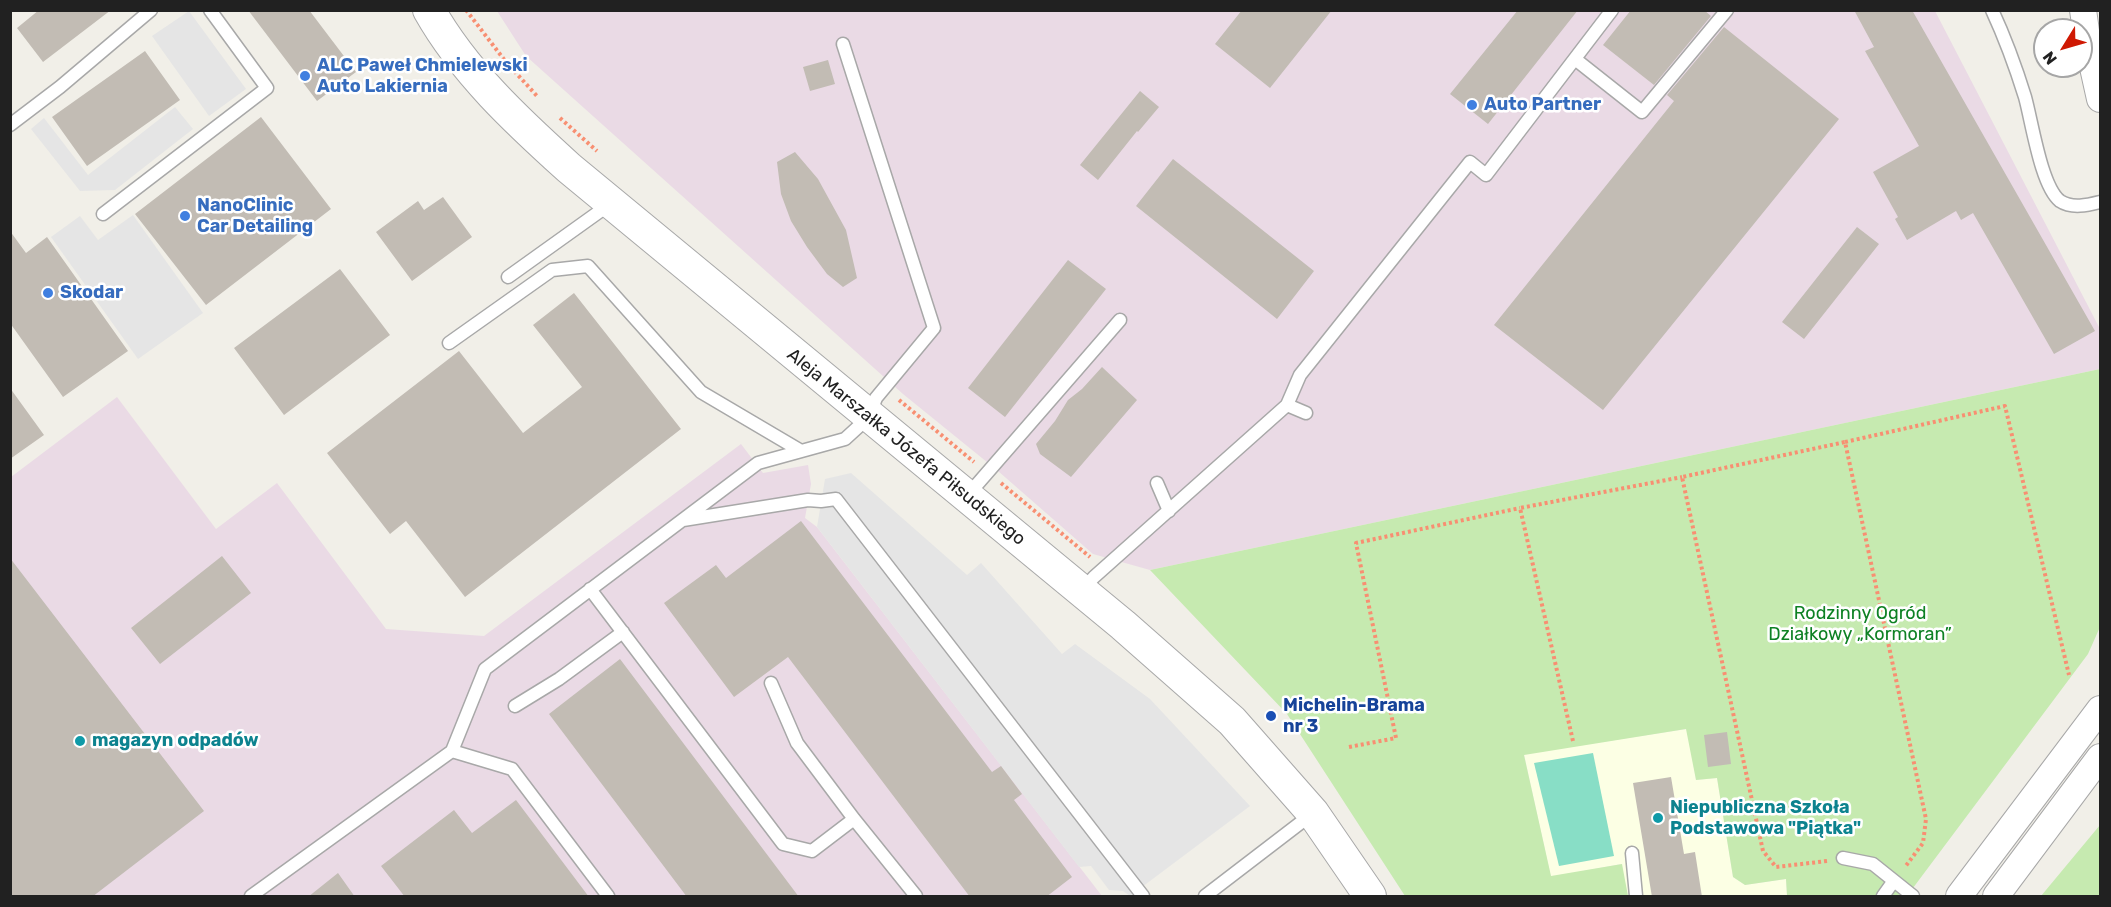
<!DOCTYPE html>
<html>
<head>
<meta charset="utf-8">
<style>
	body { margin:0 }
	#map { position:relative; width:2111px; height:907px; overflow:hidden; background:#f1efe8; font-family:Rubik,sans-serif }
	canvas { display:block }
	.frame { position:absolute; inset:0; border:12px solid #212121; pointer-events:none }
	.north { position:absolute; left:2033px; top:18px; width:60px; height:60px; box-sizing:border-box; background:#fff; border:2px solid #a6a6a6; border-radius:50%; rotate:233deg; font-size:16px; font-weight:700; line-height:24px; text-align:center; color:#212121 }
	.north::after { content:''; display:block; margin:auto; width:21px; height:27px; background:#cf1903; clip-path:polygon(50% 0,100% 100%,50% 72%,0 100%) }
</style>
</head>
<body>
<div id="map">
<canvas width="2111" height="907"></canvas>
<div class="frame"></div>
<div class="north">N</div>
</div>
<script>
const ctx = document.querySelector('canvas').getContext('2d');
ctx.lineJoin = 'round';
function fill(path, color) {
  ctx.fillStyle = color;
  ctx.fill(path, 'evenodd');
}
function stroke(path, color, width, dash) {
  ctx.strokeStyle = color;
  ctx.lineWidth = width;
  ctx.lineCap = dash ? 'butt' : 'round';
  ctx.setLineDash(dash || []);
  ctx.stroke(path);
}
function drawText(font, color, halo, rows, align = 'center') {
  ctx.font = font + ' Rubik,sans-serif';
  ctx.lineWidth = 5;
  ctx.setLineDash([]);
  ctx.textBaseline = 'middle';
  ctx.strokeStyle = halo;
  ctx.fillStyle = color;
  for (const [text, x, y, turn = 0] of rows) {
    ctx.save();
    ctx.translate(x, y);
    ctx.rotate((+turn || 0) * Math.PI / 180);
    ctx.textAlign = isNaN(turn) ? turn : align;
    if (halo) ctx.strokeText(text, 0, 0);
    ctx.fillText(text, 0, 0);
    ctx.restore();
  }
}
const industrial = new Path2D(`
	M497,11H1935L2100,329V369L1150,570L1093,554L998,471L903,394L526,56Z
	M117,397L216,529L277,483L386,629L484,636L741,444L763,473L808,465L811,484L805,518L817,527L1102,896H11V477Z`);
const education = new Path2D(`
	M1687,729L1696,780L1717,778L1733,877L1745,885L1786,879L1787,896H1628L1621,864L1551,877L1524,754Z`);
const grass = new Path2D(`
	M2100,369V627L2088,654L1907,896H1787L1786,879L1745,885L1733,877L1717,778L1696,780L1686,729L1524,755L1551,876L1622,864L1628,896H1405L1287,714L1150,570Z
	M2100,825V896H2041Z`);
const pitch = new Path2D(`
	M1593,753L1614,856L1559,866L1534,763Z`);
const parking = new Path2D(`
	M189,11L246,89L209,116L152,36Z
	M175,107L193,129L115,190L80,191L31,129L44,118L88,175Z
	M133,215L203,313L138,359L51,237L80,216L98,240Z
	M851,473L967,575L981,563L1062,654L1075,644L1150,699L1250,806L1130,896L1123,891L1109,890L1091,866L1079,867L817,527L825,479Z`);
const building = new Path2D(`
	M39,10H111L43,62L17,28Z
	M248,10H309L356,72L317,101Z
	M1242,10H1332L1270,88L1215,44Z
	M1518,10H1578L1488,124L1450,94Z
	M1631,10H1704L1711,16L1654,85L1603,45Z
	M1854,10H1912L2095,331L2054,354L1973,213L1961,220L1956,211L1907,240L1895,219L1898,217L1873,172L1919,146L1865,51L1874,47Z
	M1724,27L1839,119L1603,410L1494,325L1674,101L1667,95Z
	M145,51L180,100L87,166L52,117Z
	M828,60L835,84L810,91L803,67Z
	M1140,91L1159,107L1138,132L1137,131L1098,180L1080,165Z
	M261,117L331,209L206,305L135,214Z
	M795,152L818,179L846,230L857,278L843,287L827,274L807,247L791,221L781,194L777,162Z
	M1173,159L1314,271L1277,319L1136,206Z
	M443,197L472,237L412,281L376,232L418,201L424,210Z
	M1857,227L1879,244L1804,339L1782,322Z
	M10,231L26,253L47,237L128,351L63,397L10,323Z
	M1068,260L1106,289L1005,417L968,388Z
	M340,269L390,335L284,415L234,348Z
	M574,293L681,429L465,597L406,521L390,534L327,453L459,351L523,433L582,387L533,325Z
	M1102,367L1137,400L1071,477L1040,454L1036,444L1055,421L1068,400L1082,389Z
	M10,388L44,435L10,459Z
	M801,521L992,772L1001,766L1022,794L1014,800L1072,877L1046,897H970L788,657L734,697L664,603L716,565L726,578Z
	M222,556L251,593L160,664L131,628Z
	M10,558L204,811L92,897H10Z
	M620,659L799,897H687L549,714Z
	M1727,732L1731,764L1708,767L1704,735Z
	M1671,777L1684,854L1695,852L1702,897H1652L1633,783Z
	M516,800L589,897H405L381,866L454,810L472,833Z
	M338,873L355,897H308Z`);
const path = new Path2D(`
	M466,10L506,62L537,96
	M560,118L597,151
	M899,400L974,462
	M1845,442L2005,406L2069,675
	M1001,483L1090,557
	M1573,741L1520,508L1682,477
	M1349,747L1396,738L1356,543L1520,508
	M1827,861L1776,867L1763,851L1682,477L1845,442L1926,819L1923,843L1905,867`);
const service = new Path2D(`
	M1992,10C2005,38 2016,68 2025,97C2032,122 2041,186 2060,201C2072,209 2088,205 2100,202
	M1575,59L1642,112L1727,10
	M10,125L60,87L151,10
	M103,214L267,88L210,10
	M508,277L610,204
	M449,343L552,270L588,266L701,392L801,451
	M1287,405L1306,413
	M1157,483L1169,511
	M967,496L1120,320
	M683,520L808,500L821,501L836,499L1143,896
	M590,589L783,844L812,851L854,819
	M1082,590L1094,577L1287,405L1300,375L1470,162L1486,175L1612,10
	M771,683L797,743L854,819L916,896
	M515,706L559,679L623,632
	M452,751L512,769L608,896
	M1632,853L1636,896
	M1843,858L1873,864L1913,896
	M251,896L452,751L485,669L758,463L845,439L869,417L876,398L934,328L843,44
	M1205,896L1312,814
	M1883,896L1893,882`);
const minor = new Path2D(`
	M2083,10L2088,45L2100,99
	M1959,896L2100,709
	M1996,896L2100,757`);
const tertiary = new Path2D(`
	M429,10C464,72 517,121 569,168L1123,625L1232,721L1313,813L1370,896`);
const markers = [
	[305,76,6,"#3f7fe0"],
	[1472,105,6,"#3f7fe0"],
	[185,216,6,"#3f7fe0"],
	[48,293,6,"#3f7fe0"],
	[1271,716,6,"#1a4fb4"],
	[80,741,6,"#0f9aa8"],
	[1658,818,6,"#0f9aa8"]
];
const shopNames = [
	["ALC Paweł Chmielewski",317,66],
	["Auto Lakiernia",317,87],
	["Auto Partner",1484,105],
	["NanoClinic",197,206],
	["Car Detailing",197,227],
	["Skodar",60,293]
];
const streetNames = [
	["Aleja Marszałka Józefa Piłsudskiego",906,447,39]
];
const parkNames = [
	["Rodzinny Ogród",1860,614],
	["Działkowy „Kormoran”",1860,635]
];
const transitNames = [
	["Michelin-Brama",1283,706],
	["nr 3",1283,727]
];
const cultureNames = [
	["magazyn odpadów",92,741],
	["Niepubliczna Szkoła",1670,808],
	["Podstawowa \"Piątka\"",1670,829]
];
fill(industrial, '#eadae5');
fill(education, '#fcffe4');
fill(grass, '#c6eab0');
fill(pitch, '#88dec6');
fill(parking, '#e5e5e5');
fill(building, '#c2bcb4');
stroke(service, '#a8a8a8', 15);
stroke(minor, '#a8a8a8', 28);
stroke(tertiary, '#a8a8a8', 34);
stroke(path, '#f88f72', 4, [3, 3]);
stroke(service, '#fff', 12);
stroke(minor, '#fff', 26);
stroke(tertiary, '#fff', 32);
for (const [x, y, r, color] of markers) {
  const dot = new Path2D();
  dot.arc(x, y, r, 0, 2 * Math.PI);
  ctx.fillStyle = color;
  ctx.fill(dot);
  stroke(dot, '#fff', 2);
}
drawText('bold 18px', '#366cbe', '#fff', shopNames, 'left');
drawText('18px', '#212121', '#fff', streetNames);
drawText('18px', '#0e8124', '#fff', parkNames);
drawText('bold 18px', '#164399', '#fff', transitNames, 'left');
drawText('bold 18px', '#0d838f', '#fff', cultureNames, 'left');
</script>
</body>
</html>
